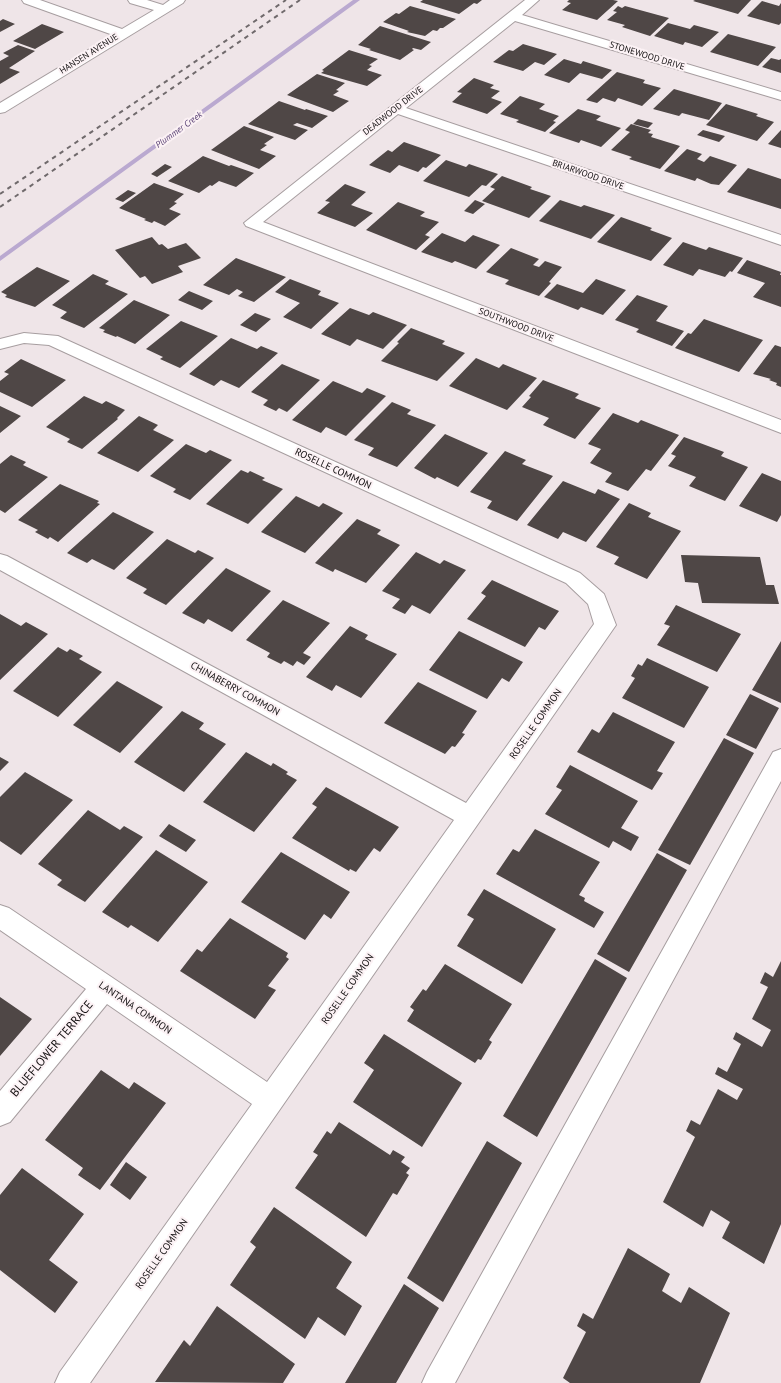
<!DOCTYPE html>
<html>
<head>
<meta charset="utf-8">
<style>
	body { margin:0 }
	canvas { display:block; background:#efe5e8 }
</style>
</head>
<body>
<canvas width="781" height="1383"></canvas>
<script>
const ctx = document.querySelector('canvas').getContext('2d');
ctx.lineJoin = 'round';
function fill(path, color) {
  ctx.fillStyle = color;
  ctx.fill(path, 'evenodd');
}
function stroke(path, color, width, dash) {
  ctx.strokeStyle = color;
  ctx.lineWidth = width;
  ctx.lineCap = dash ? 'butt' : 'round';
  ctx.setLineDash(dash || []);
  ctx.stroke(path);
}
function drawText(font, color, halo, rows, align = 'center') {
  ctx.font = font + ' "PT Sans",sans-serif';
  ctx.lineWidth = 4;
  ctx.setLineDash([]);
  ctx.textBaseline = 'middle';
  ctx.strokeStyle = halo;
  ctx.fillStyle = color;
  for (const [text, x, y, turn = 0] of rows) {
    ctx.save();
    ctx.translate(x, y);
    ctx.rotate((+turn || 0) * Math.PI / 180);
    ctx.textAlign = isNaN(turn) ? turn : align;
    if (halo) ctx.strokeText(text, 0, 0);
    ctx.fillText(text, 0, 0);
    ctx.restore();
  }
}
const stream = new Path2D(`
	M353,0H360L0,261V256Z`);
const building = new Path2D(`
	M423,0H482L477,4L474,3L459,14L420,2Z
	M569,0H613L618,1L597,20L562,10L571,3L567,2Z
	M695,0H751L738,14L693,1Z
	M762,1L779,6L781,3V23L779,25L747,16Z
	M410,6L456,19L443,28H440L437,31L433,30L425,36L407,32L409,31L383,22L396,13L399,14Z
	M618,6L622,8L625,6L669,18L650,36L622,27L625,25L607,20L617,12L613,11Z
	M3,19L15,24L0,32V21Z
	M668,23L690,29L694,25L719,32L702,47L685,42L683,45L654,36Z
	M42,24L64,32L35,49L13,41Z
	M380,26L431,42L421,50L413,48L412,49L414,50L400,60L369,50L371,49L358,45Z
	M728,34L776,47L758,66L710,52Z
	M523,44L557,54L544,65L535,62L523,71L493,62L509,50L513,51Z
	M18,45L35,51L9,68L20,72L0,84V61L9,56L3,53Z
	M349,50L378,59L369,65L372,66L367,70L382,75L367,86L321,73L324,71L322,70Z
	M771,58L779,60L781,59V73L762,67Z
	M564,59L581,64L583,61L612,70L602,79L580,73L569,83L544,75Z
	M617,72L645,80L643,83L661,88L642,106L618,98L615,102L603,98L597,103L586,100Z
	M317,74L345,83L336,90L339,91L333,95L349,101L333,112L287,95Z
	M474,78L494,85L490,88L500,91L491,98L502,102L487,114L452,102L462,93L457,92Z
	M674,89L722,103L709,120L682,113L679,116L653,109Z
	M520,96L545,104L539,109L559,116L553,121L556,122L545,132L516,122L519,120L500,114Z
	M279,101L305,110L306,109L328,116L312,128L297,123L293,125L308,130L295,140L248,124Z
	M726,104L758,114L756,116L774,122L757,141L706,125Z
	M578,109L601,116L596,120L621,128L601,147L581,140L579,143L549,133Z
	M638,119L653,123L648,128L633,124Z
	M631,124L651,130L648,133L653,134L651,137L680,146L660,169L629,159L632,157L611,150L630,132L625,130Z
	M244,126L274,137L264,144L267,145L260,150L276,156L259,169L211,150Z
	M703,130L725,136L719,142L697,135Z
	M781,130V148L768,144Z
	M404,142L441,155L426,168L423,167L418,172L399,165L390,173L369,165L388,150L392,152Z
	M687,149L702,154L697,159L704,162L710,156L737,165L719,185L711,184L697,178L695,181L664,171Z
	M203,156L229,166L231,165L254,173L236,187L219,181L212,186L210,185L199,193L168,181Z
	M446,160L466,167L469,164L498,174L486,186L482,185L469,197L423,181Z
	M165,164L172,167L157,177L151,174Z
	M748,168L781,179V209L727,192Z
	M502,176L532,187L530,189L551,196L529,218L482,201L495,189L490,187Z
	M154,183L184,194L174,202L177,203L169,209L181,214L165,226L154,221L152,223L144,220L146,219L119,208Z
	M345,184L366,192L351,205L373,213L355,227L317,213L330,202L325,201Z
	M128,190L136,193L123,202L115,199Z
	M475,200L485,204L473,214L464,211Z
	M560,200L581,207L584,205L615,215L591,239L539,221Z
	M398,202L425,212L420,216L439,222L425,235L430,237L416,250L366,230Z
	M621,217L652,228L650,230L672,238L651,261L597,242Z
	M442,233L465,242L473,235L500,245L476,269L455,261L452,263L421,252Z
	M152,237L159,245L162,244L168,249L186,243L201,258L178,266L183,272L152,284L145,276L140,278L115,250Z
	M683,242L706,250L709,247L743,258L732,272L730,271L725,277L699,269L693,276L663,265Z
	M511,248L539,259L533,265L539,267L545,261L562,267L549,282L551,283L539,296L505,284L509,280L486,272Z
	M236,258L286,277L254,302L238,296L243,292L237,289L229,295L203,285Z
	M747,260L781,272L780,275H781V307L753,297L765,283L737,273Z
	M37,267L70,281L35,307L5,297L7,295L1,292Z
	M93,274L109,281L105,284L128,294L84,328L60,318L67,312L52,305Z
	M290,279L321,291L318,295L339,303L311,329L283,317L300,303L275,292Z
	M596,279L626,290L603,315L581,307L578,310L544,297L557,284L583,293Z
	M189,291L213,301L202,310L178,300Z
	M637,295L668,306L656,321L684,331L672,346L636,332L639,329L615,320Z
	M134,300L170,315L135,344L117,336L116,337L103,332L105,330L99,328Z
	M350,308L369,315L373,312L407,325L383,349L357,339L350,346L321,334Z
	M255,313L271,319L256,332L240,325Z
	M704,319L763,340L739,372L675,348L688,333L691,334Z
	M181,321L218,336L180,368L160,359L163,357L146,349Z
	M411,328L445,341L442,344L465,353L437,381L381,361L399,343L397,342Z
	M231,338L257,349L261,346L278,353L239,388L221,380L214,386L189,374Z
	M775,345L781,347V387L776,385L777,383L769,380L771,379L753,374Z
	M476,358L499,368L503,364L537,378L507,410L449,386Z
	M21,359L66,380L32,407L0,392V381L9,374L4,372Z
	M282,364L320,380L287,412L279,408L276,411L263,405L268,400L251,392Z
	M543,380L579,394L575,398L601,408L575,439L543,425L549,418L522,407L531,397L529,396Z
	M333,381L362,393L367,388L386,396L346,436L326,427L321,433L292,420Z
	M84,396L102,404L106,401L125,410L117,418L118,419L82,449L67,442L70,439L46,427Z
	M392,402L411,410L407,414L436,425L397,467L368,455L374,448L354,440Z
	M0,406L21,416L0,433Z
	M613,413L638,423L641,420L679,435L651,471L646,469L628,491L605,482L612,473L590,463L601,449L588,444Z
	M139,416L158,425L153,430L174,440L138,472L97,453Z
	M445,434L488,453L458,487L437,477L435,479L414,468Z
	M684,437L724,452L721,456L748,467L725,501L689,486L696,477L668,466L676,456L671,454Z
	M186,444L206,453L210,450L232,460L190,500L173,492L176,489L150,476Z
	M505,451L526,460L522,464L553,476L517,521L487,508L492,501L470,492Z
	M11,455L26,462L23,465L48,477L5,513L0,510V464Z
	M241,470L248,473L250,471L265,478L262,480L283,489L248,524L206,504Z
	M762,473L781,481V515L777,522L739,506Z
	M563,481L595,494L598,489L620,499L586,542L563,532L558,539L527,525Z
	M60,484L99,501L97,503L100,504L58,542L50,537L48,539L35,532L38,530L18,520Z
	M296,496L319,507L323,503L343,513L305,553L261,532Z
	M629,503L651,513L648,517L681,531L647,579L614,564L619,557L596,547Z
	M113,512L154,532L114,570L92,559L87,563L67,553Z
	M357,519L381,530L377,534L400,545L366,583L335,569L333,572L315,563Z
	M167,539L195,553L198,550L214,558L166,605L143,593L147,589L126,578Z
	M416,552L440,564L444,560L466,570L430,614L412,605L405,614L392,608L400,599L382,591Z
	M681,555L760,557L766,585H774L779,604L702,603L698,583L685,582Z
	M226,568L271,591L232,632L208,619L204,624L182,613Z
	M492,580L559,611L545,630L539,627L525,647L467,619L486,596L481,593Z
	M283,600L330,623L303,653L311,657L304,665L297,661L293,666L284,661L281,664L267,657L270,653L246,640Z
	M676,605L741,634L717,672L657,645L670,626L664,624Z
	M0,614L21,626L26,622L48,634L0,680Z
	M350,626L368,635L365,639L397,654L361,698L336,685L332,691L306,677Z
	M459,631L523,662L509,682L502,678L487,699L429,670Z
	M781,641V703L752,690Z
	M58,647L67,652L70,649L83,656L79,659L102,672L58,717L13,691Z
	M647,658L709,687L684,728L622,698L635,678L631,676L638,664L642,666Z
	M117,681L163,707L120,753L73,725Z
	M418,682L477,711L462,733L465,734L455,747L452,746L445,754L384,723Z
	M750,694L779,708L756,749L726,735Z
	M182,711L204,723L199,729L226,744L184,792L134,762Z
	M613,712L675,742L657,771L663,773L652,790L577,752L592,729L599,733Z
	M724,738L754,753L690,865L658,850Z
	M246,752L271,766L273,763L288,772L286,774L297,780L254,832L203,802Z
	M0,757L9,762L0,771Z
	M570,765L638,801L621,828L639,837L631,851L613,841L609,848L545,814L562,790L556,787Z
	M25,772L73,800L21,855L0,841V797Z
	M326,787L399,827L380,852L374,848L356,872L350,869L349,871L292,838L317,807L312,804Z
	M88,810L120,830L124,826L143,837L85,902L57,885L62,880L38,864Z
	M169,824L196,840L186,852L159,836Z
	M535,829L600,862L579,895L585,898L584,901L604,912L594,928L496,874L513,849L519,852Z
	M156,850L208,882L158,942L131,925L128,928L102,912Z
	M281,852L350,892L331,919L324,914L305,940L241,902Z
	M657,853L687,870L629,972L597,954Z
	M484,889L556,929L522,984L457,946L474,919L467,915Z
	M230,918L288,953L286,957L289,959L268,986L276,990L255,1019L180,971L197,949L202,952Z
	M595,959L627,978L537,1137L503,1116Z
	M781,961V1224L764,1264L722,1238L730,1222L711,1210L703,1227L663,1202L695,1137L686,1131L691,1120L700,1125L718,1089L737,1100L743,1089L715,1074L718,1067L727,1072L741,1044L733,1039L736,1032L762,1047L771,1030L752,1019L768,987L760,983L765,972L773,977Z
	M445,964L512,1004L489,1040L492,1042L481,1060L478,1059L475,1063L407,1021L414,1010L410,1007L423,989L426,991Z
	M0,997L32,1019L0,1056Z
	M384,1034L462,1083L422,1147L353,1102L374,1070L364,1063Z
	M101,1070L129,1089L134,1082L166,1103L100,1190L78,1175L83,1168L45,1140Z
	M339,1122L390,1155L393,1150L405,1157L401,1162L410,1168L406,1173L409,1175L397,1195L393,1193L366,1237L295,1188L318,1155L313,1152L327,1131L331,1134Z
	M487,1141L522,1163L443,1302L407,1278Z
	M126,1162L147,1177L130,1200L110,1185Z
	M22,1168L84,1214L49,1260L78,1282L55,1313L0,1270V1195Z
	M274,1207L352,1262L336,1288L362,1306L345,1336L318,1317L305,1339L230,1285L256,1247L250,1242Z
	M628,1248L670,1274L662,1291L681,1303L689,1287L730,1313L700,1383H570L563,1378L586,1332L577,1326L583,1313L593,1319Z
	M404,1284L439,1308L396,1383H345Z
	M217,1306L295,1364L283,1383L155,1382L184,1340L190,1346Z`);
const minor = new Path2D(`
	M22,0H40L122,29L154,10L130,3L128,0H147L163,5L170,0H185L183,3L5,112L0,113V103L113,35L24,3Z
	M525,0H539L522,15L781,92V100L515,21L406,108L781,235V245L398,114L263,222L781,420V433L246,226L244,223Z
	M24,333L58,336L580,573L604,594L616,625L90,1383H55L60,1372L252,1104L107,1004L10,1122L0,1126V1091L86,989L0,930V905L9,908L267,1082L454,820L0,570V554L7,556L466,803L594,624L588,604L566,583L49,345L24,343L0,349V339Z
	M781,749V781L455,1383H422L427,1372L773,752Z`);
const rail = new Path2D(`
	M0,194L286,0
	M0,207L300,0`);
const farStreetnames = [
	["HANSEN AVENUE",89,54,-32],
	["STONEWOOD DRIVE",647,56,17],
	["DEADWOOD DRIVE",393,111,-38],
	["BRIARWOOD DRIVE",588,175,19],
	["SOUTHWOOD DRIVE",516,325,21]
];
const farWaternames = [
	["Plummer Creek",179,130,-36]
];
const streetNames = [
	["ROSELLE COMMON",333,469,25],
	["CHINABERRY COMMON",235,689,29],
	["ROSELLE COMMON",536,724,-55],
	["ROSELLE COMMON",348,989,-55],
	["LANTANA COMMON",135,1008,34],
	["ROSELLE COMMON",162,1254,-55]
];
const nearStreetnames = [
	["BLUEFLOWER TERRACE",52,1049,-50]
];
fill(stream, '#baa9d0');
fill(building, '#4f4746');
stroke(minor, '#a79ea0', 2);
fill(minor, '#fff');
stroke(rail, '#706a6c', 2, [4.5, 4.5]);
drawText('9px', '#131011', '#fcf2f5', farStreetnames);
drawText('italic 9px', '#553d71', '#fcf2f5', farWaternames);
drawText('10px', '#131011', '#fcf2f5', streetNames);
drawText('12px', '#131011', '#fcf2f5', nearStreetnames);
</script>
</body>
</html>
